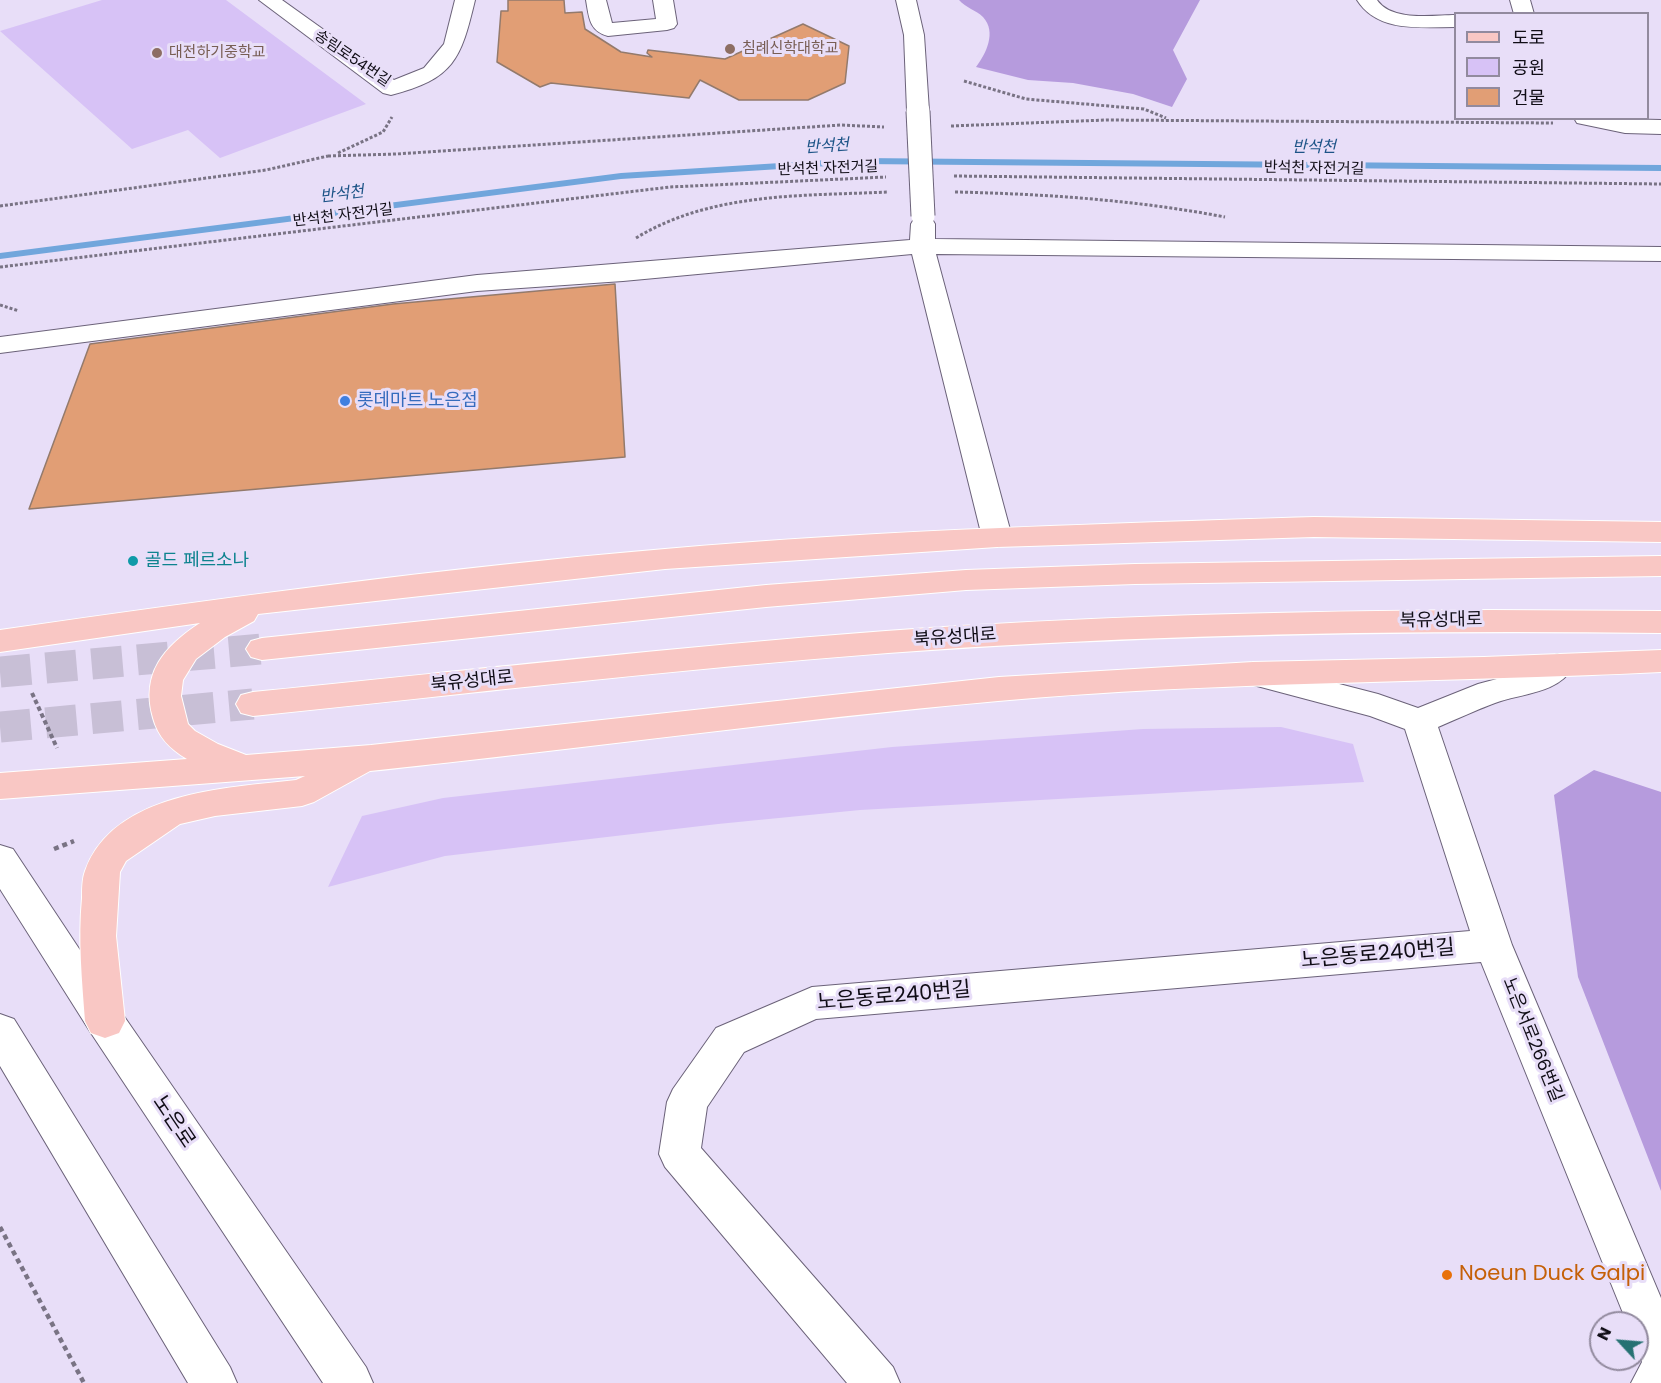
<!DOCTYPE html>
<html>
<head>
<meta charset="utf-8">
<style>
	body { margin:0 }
	#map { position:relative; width:1661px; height:1383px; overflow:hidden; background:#e8def8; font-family:Poppins,"Noto Sans KR",sans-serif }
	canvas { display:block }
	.legend { position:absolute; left:1454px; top:12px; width:195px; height:108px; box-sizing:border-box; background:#e8def8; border:2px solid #928a9e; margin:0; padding:8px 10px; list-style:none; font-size:18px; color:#100d16 }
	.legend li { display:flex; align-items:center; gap:12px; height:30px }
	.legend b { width:30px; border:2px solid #928a9e }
	.north { position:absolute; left:1589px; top:1311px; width:60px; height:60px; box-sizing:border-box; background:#e8def8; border:2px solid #928a9e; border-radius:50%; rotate:296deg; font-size:16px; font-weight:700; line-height:24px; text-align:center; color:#100d16 }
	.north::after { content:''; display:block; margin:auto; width:21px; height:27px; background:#267173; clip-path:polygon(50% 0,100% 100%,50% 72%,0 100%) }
</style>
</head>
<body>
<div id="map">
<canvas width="1661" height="1383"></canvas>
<ul class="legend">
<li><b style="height:8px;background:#f9c7c4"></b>도로</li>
<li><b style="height:16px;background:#d7c2f6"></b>공원</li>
<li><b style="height:16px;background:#e19e75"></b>건물</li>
</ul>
<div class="north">N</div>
</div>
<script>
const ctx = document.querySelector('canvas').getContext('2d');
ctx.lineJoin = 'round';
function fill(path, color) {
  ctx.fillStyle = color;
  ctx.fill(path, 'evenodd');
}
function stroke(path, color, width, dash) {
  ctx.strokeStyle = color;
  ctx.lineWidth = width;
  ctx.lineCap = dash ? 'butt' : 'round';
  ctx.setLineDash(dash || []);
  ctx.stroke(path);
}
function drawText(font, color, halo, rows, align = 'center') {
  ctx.font = font + ' Poppins,"Noto Sans KR",sans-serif';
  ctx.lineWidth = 6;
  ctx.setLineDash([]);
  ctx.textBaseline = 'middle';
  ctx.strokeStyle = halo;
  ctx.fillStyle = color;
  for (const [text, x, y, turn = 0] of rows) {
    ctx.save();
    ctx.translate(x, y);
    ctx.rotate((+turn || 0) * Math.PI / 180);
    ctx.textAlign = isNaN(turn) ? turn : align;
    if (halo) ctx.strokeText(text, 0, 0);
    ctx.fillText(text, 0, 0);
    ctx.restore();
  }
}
const green = new Path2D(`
	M102,0H226L366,104L220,158L188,130L132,149L0,31Z
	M1281,727L1353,744L1364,782L860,810L718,824L445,856L328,887L362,816L443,798L892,747L1143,729Z`);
const forest = new Path2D(`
	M959,0H1200L1173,50L1187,79L1172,107L1133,94L1073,83L1028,80L976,67C986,54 997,32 983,17C976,10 966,8 959,0Z
	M1594,770L1661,792V1191L1578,977L1554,795Z`);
const stream = new Path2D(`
	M860,158L1661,165V171L860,164L621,179L0,259V253L621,173Z`);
const building = new Path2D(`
	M508,0H564L565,13L582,12L585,29L621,52L652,57L647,53L648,50L725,59L803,24L849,46L845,83L808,100H739L700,80L689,98L551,83L540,87L497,62L501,11H508Z
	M615,284L625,457L29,509L90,344L393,304Z`);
const majorTunnel = new Path2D(`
	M0,672L262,649
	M0,727L253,704`);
const pathFar2 = new Path2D(`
	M964,81L1026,99L1144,109L1166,118
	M951,126L1106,120L1553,123
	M338,153L383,132L392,117
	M328,156L396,154L841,125L884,127
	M954,176L1661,184
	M955,192C1046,194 1136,200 1225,217
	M0,206L266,170L328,156
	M636,238C711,192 803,196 888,192
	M0,267L670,187L886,177
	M0,305L19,311`);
const pathFar1 = new Path2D(`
	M32,693L57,748`);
const path = new Path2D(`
	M54,849L74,841
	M0,1227L84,1383`);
const minor = new Path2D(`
	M259,0H282L394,80L424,68L444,44L455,0H475C461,59 454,79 391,95L383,93Z
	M586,0H606L612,23L656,19L653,0H673L677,24L674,28L667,30L608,36C589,31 589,17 586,0Z
	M896,0H916L924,35L929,111L926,116H910L907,111L904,35Z
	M1357,0H1377C1392,22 1433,15 1456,15V27C1420,27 1378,33 1357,0Z
	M1510,0H1530L1534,14H1514Z
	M1574,118L1661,120V134L1625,133L1577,123Z
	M923,217L932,219L935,224V239L1661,247V261L936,254L1012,537L1008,544L997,547L986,544L982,537L912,254L623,281L477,291L0,353V337L477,275L910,240L911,224L914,219Z
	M1558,654L1570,658L1574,666C1558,694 1522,693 1495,703C1476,710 1457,719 1438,727L1512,945L1661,1298V1383H1631L1642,1362L1637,1349V1323H1627L1481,962L816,1019L744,1052L707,1107L701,1148L893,1367L900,1383H847L665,1167L659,1154L667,1102L673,1089L716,1028L812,987L1470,931L1405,729L1370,716L1242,682L1238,674L1242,666L1254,662L1378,694L1418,708L1478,684L1523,672L1546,658Z
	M0,845L13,849L119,1009L366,1367L373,1383H323L91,1033L0,889Z
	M0,1014L14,1019L230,1367L237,1383H188L0,1066Z`);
const major = new Path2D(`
	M1314,517L1661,522V542L1314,537L997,547L665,569L258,614L254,621L225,637L196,659L183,680L181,696L188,724L195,731L218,744L246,755L371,745L999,677L1253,662L1484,657L1661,650V672C1440,683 1218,681 998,701C788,720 579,749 370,771L314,802L302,806L215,816L180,824L126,861L120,872L116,936L125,1021L119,1033L105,1038L91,1033L85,1021C82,979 78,940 82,898C82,889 82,879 85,871C113,792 226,788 296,780L305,776L0,799V773L187,759C170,749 158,737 153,718C140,673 165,646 200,623L0,652V630C221,598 442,568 665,549C881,530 1097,524 1314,517Z
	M1661,556V576L1135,584L966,590L766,607L262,660L251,657L246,649L251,641L262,638L766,585L966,570L1135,564Z
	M1491,610L1661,611V633C1403,630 1145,634 888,653C676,669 465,694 253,716L241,713L236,704L241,695L253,692C464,671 675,647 886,631C1087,616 1289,611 1491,610Z`);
const minorBridge = new Path2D(`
	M918,111L923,216`);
const markers = [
	[730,49,6,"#8d6e63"],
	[157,53,6,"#8d6e63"],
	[345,401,6,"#3f7fe0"],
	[133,561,6,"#0f9aa8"],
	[1447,1275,6,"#e8710a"]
];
const farEducationnames = [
	["침례신학대학교",742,49],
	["대전하기중학교",169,53]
];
const farStreetnames = [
	["송림로54번길",352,59,34],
	["반석천 자전거길",828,169,-2],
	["반석천 자전거길",1314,169,1],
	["반석천 자전거길",343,216,-7]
];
const farWaternames = [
	["반석천",827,147,-4],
	["반석천",1314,148],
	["반석천",342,195,-7]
];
const shopNames = [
	["롯데마트 노은점",357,401]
];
const cultureNames = [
	["골드 페르소나",145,561]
];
const streetNames = [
	["북유성대로",1441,621,-1],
	["북유성대로",955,638,-4],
	["북유성대로",472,682,-6],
	["노은서로266번길",1532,1040,68]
];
const nearStreetnames = [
	["노은동로240번길",1378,955,-5],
	["노은동로240번길",894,997,-5],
	["노은로",173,1122,56]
];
const nearFoodnames = [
	["Noeun Duck Galpi",1459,1275]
];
fill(green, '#d7c2f6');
fill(forest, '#b69bdd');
fill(stream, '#71a6dc');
fill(building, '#e19e75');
stroke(building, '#937a6c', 1.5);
stroke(majorTunnel, '#c8bfd6', 31, [31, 15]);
stroke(minor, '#6b6279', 2);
stroke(major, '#fff', 2);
stroke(pathFar2, '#797384', 3, [3, 2]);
stroke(pathFar1, '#797384', 4, [4.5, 3]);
stroke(path, '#797384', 4.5, [5, 4]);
fill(minor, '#fff');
fill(major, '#f9c7c4');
stroke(minorBridge, '#6b6279', 25, []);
stroke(minorBridge, '#fff', 23);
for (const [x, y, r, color] of markers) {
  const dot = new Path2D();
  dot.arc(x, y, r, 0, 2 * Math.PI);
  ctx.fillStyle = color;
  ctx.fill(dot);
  stroke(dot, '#e8def8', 2);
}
drawText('15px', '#785e54', '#e8def8', farEducationnames, 'left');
drawText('15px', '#100d16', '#e8def8', farStreetnames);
drawText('italic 16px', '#1d5487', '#e8def8', farWaternames);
drawText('18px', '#366cbe', '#e8def8', shopNames, 'left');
drawText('18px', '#0d838f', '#e8def8', cultureNames, 'left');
drawText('18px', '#100d16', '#e8def8', streetNames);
drawText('21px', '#100d16', '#e8def8', nearStreetnames);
drawText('21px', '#c56008', '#e8def8', nearFoodnames, 'left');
</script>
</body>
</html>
